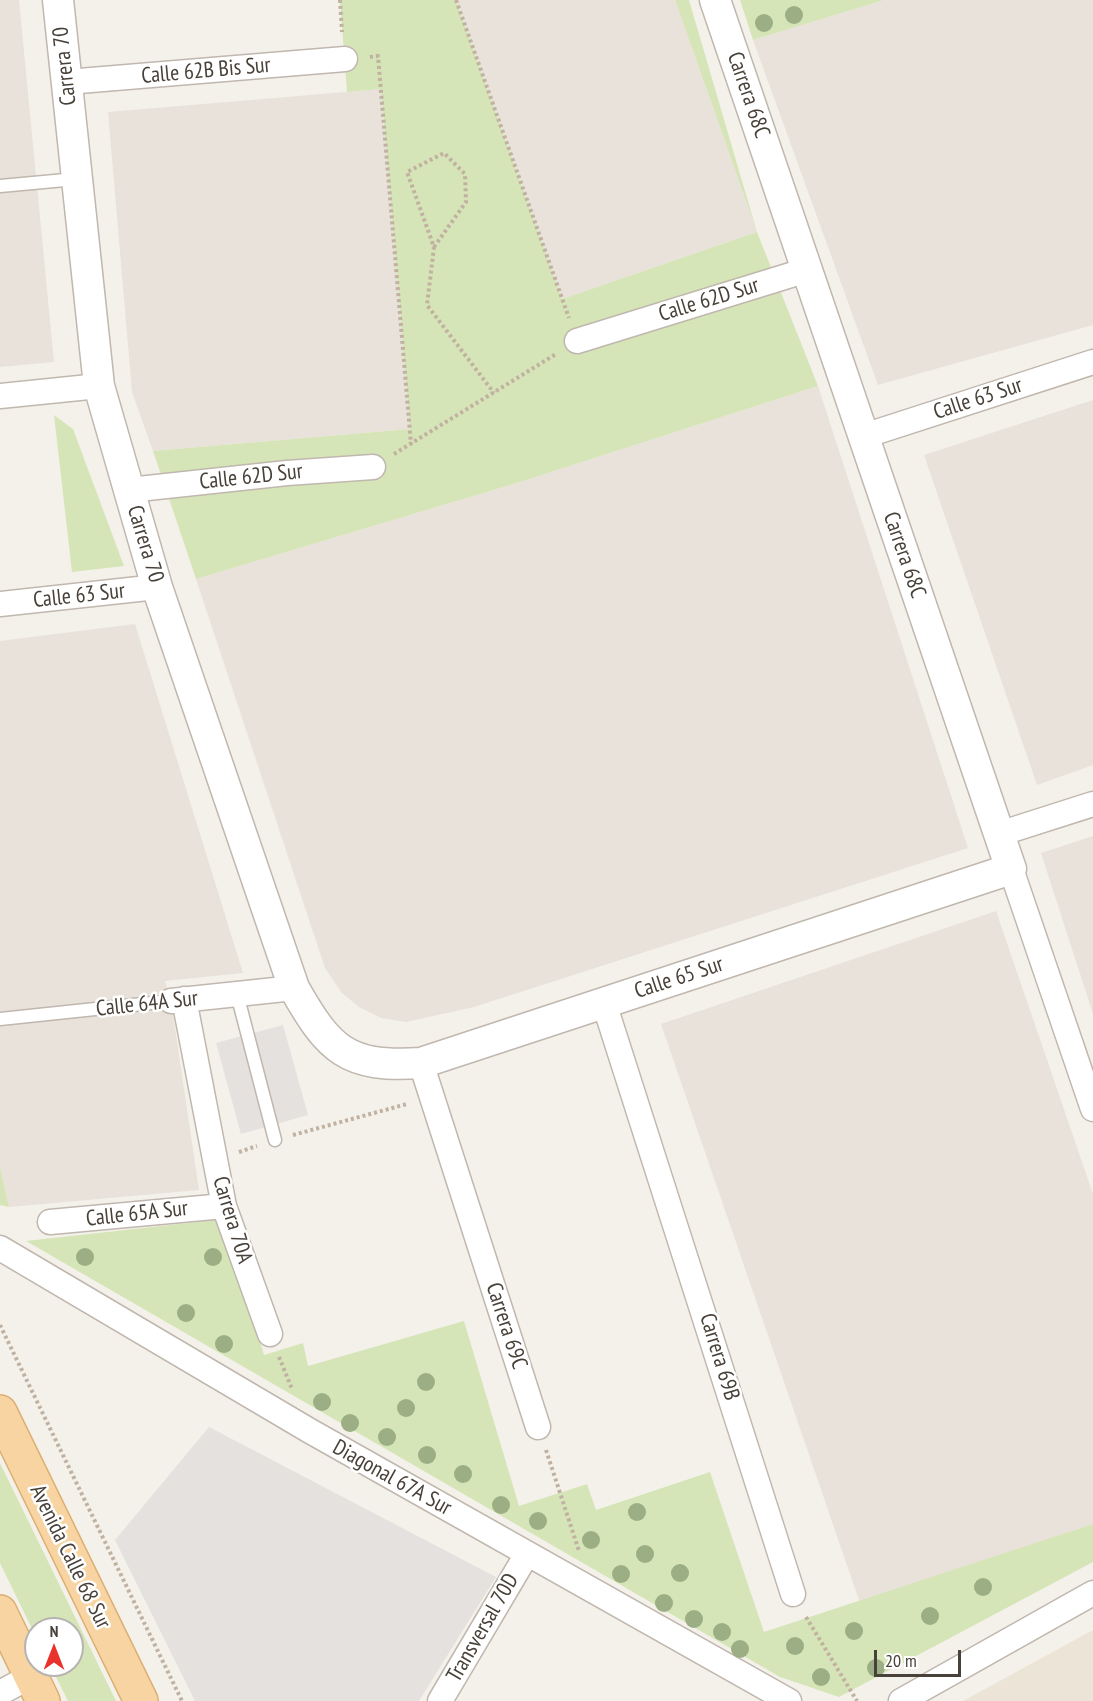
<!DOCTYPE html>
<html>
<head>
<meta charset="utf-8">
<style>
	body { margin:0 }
	#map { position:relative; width:1093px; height:1701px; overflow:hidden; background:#f4f1eb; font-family:"PT Sans Narrow",sans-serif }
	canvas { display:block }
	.north { position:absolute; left:24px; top:1617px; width:60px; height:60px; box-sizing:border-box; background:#fff; border:2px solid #b6b3b0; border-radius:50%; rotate:0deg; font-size:16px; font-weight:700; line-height:24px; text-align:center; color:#484139 }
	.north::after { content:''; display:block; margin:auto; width:21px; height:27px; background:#ea322c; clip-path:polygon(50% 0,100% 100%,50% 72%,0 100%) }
	.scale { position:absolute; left:874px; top:1650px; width:87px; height:27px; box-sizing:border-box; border:3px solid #484139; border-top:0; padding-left:8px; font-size:18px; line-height:21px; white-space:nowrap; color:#484139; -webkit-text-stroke:4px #fff; paint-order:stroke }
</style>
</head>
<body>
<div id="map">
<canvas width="1093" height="1701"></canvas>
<div class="north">N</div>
<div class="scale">20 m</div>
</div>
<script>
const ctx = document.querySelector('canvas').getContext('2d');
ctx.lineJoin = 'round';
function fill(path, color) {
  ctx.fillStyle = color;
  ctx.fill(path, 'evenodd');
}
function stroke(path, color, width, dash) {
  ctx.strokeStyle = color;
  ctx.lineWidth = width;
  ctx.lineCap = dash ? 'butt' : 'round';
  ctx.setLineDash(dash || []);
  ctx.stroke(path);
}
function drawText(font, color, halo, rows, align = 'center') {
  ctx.font = font + ' "PT Sans Narrow",sans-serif';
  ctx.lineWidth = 5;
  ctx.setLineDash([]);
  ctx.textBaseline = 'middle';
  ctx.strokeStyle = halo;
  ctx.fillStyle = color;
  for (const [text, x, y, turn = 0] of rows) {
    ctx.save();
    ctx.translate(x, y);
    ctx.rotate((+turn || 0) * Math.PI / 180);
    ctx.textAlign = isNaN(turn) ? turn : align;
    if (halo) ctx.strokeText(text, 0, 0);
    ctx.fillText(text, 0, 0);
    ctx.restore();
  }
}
const residential = new Path2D(`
	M0,0H19L54,362L0,367Z
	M456,0H675L757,232L562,299Z
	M884,0H1093V325L878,385L753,40Z
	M381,89L410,429L153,451L132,392L108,112Z
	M818,386L968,848L474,1007L406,1022L381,1018L359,1007L342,993L325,968L196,579L517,483Z
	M1093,400V765L1037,785L924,455Z
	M135,624L243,973L165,981L171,1001L199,1190L9,1207L0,1166V641Z
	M1093,836V1014L1041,853Z
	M996,911L1093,1194V1524L860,1603L661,1024Z`);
const education = new Path2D(`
	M1093,1630V1701H963Z`);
const green = new Path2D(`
	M340,0H456L562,299L757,232L675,0H689L757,232L818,386L517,483L196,579L153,451L410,429L381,89L347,92Z
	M740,0H884L753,40Z
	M54,415L73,429L124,566L72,572Z
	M0,1166L9,1207L0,1205Z
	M224,1219L264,1355L303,1343L308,1366L464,1321L519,1506L587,1484L596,1510L710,1472L764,1632L1093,1524V1562L839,1697L780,1677L26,1241Z
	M0,1463L116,1701H68L50,1665H72V1629H36V1637L0,1563Z`);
const parking = new Path2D(`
	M283,1025L308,1115L241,1134L216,1043Z
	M209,1427L496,1577L419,1701H195L115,1540Z`);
const path = new Path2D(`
	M340,0L342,32
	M456,0L569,318
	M370,57L378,56L411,444
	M434,247L466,202L465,174L444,153L407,172L434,247L427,305L494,393
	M394,454L556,354
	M293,1135L407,1104
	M239,1152L257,1146
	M0,1325L182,1701
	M279,1357L292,1389
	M546,1450L579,1551
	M806,1617L857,1701`);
const service = new Path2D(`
	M0,186L76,179
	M237,994L275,1140
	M0,1019L171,1001`);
const minor = new Path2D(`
	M67,82L345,59
	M577,341L807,270
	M0,396L99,386
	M864,436L1093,362
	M129,490L287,473L373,467
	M0,604L157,587
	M999,834L1093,804
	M1011,869L1093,1109
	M184,999L224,1206L270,1334
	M171,1001L294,988
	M604,1003L793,1594
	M421,1063L538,1427
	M50,1222L224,1206
	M0,1248L310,1431L789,1701
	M0,1693L31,1676
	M440,1701L527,1554
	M901,1701L1093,1593`);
const tertiary = new Path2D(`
	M58,0L99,386L157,587L294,988C329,1050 347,1068 421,1063L1011,869L715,0`);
const primary = new Path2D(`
	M0,1412L141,1701
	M0,1612L43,1701`);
const trees = [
	[794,15],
	[764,23],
	[85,1257],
	[213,1257],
	[186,1313],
	[224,1344],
	[426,1382],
	[322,1402],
	[406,1408],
	[350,1423],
	[387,1437],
	[427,1455],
	[463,1474],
	[501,1505],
	[637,1512],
	[538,1521],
	[591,1540],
	[645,1554],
	[680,1573],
	[621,1574],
	[983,1587],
	[664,1603],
	[930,1616],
	[694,1619],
	[854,1631],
	[722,1632],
	[795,1646],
	[740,1649],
	[876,1668],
	[821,1677]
];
const streetNames = [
	["Carrera 70",65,66,-96],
	["Calle 62B Bis Sur",206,71,-5],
	["Carrera 68C",748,95,71],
	["Calle 62D Sur",709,300,-17],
	["Calle 63 Sur",978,399,-18],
	["Calle 62D Sur",251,477,-6],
	["Carrera 70",145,544,73],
	["Carrera 68C",904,555,71],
	["Calle 63 Sur",79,596,-6],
	["Calle 65 Sur",679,978,-18],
	["Calle 64A Sur",147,1004,-6],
	["Calle 65A Sur",137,1214,-6],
	["Carrera 70A",232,1220,73],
	["Carrera 69C",506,1326,72],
	["Carrera 69B",719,1357,73],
	["Diagonal 67A Sur",392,1478,29],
	["Avenida Calle 68 Sur",70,1557,64],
	["Transversal 70D",483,1628,-60]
];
fill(residential, '#e8e2da');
fill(education, '#ece4d6');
fill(green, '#d6e5b7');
fill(parking, '#e4e1df');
stroke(service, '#c0b7ae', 15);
stroke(minor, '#c0b7ae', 27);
stroke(tertiary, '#c0b7ae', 33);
stroke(primary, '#dcaf72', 36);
stroke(path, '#c0b1a1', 4, [3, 3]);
stroke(service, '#fff', 12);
stroke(minor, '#fff', 24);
stroke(tertiary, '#fff', 30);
stroke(primary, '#f7d4a2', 33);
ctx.fillStyle = '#9bae84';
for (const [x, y] of trees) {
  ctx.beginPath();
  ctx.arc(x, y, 9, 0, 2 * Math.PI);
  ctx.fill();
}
drawText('22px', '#484139', '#fff', streetNames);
</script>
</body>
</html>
